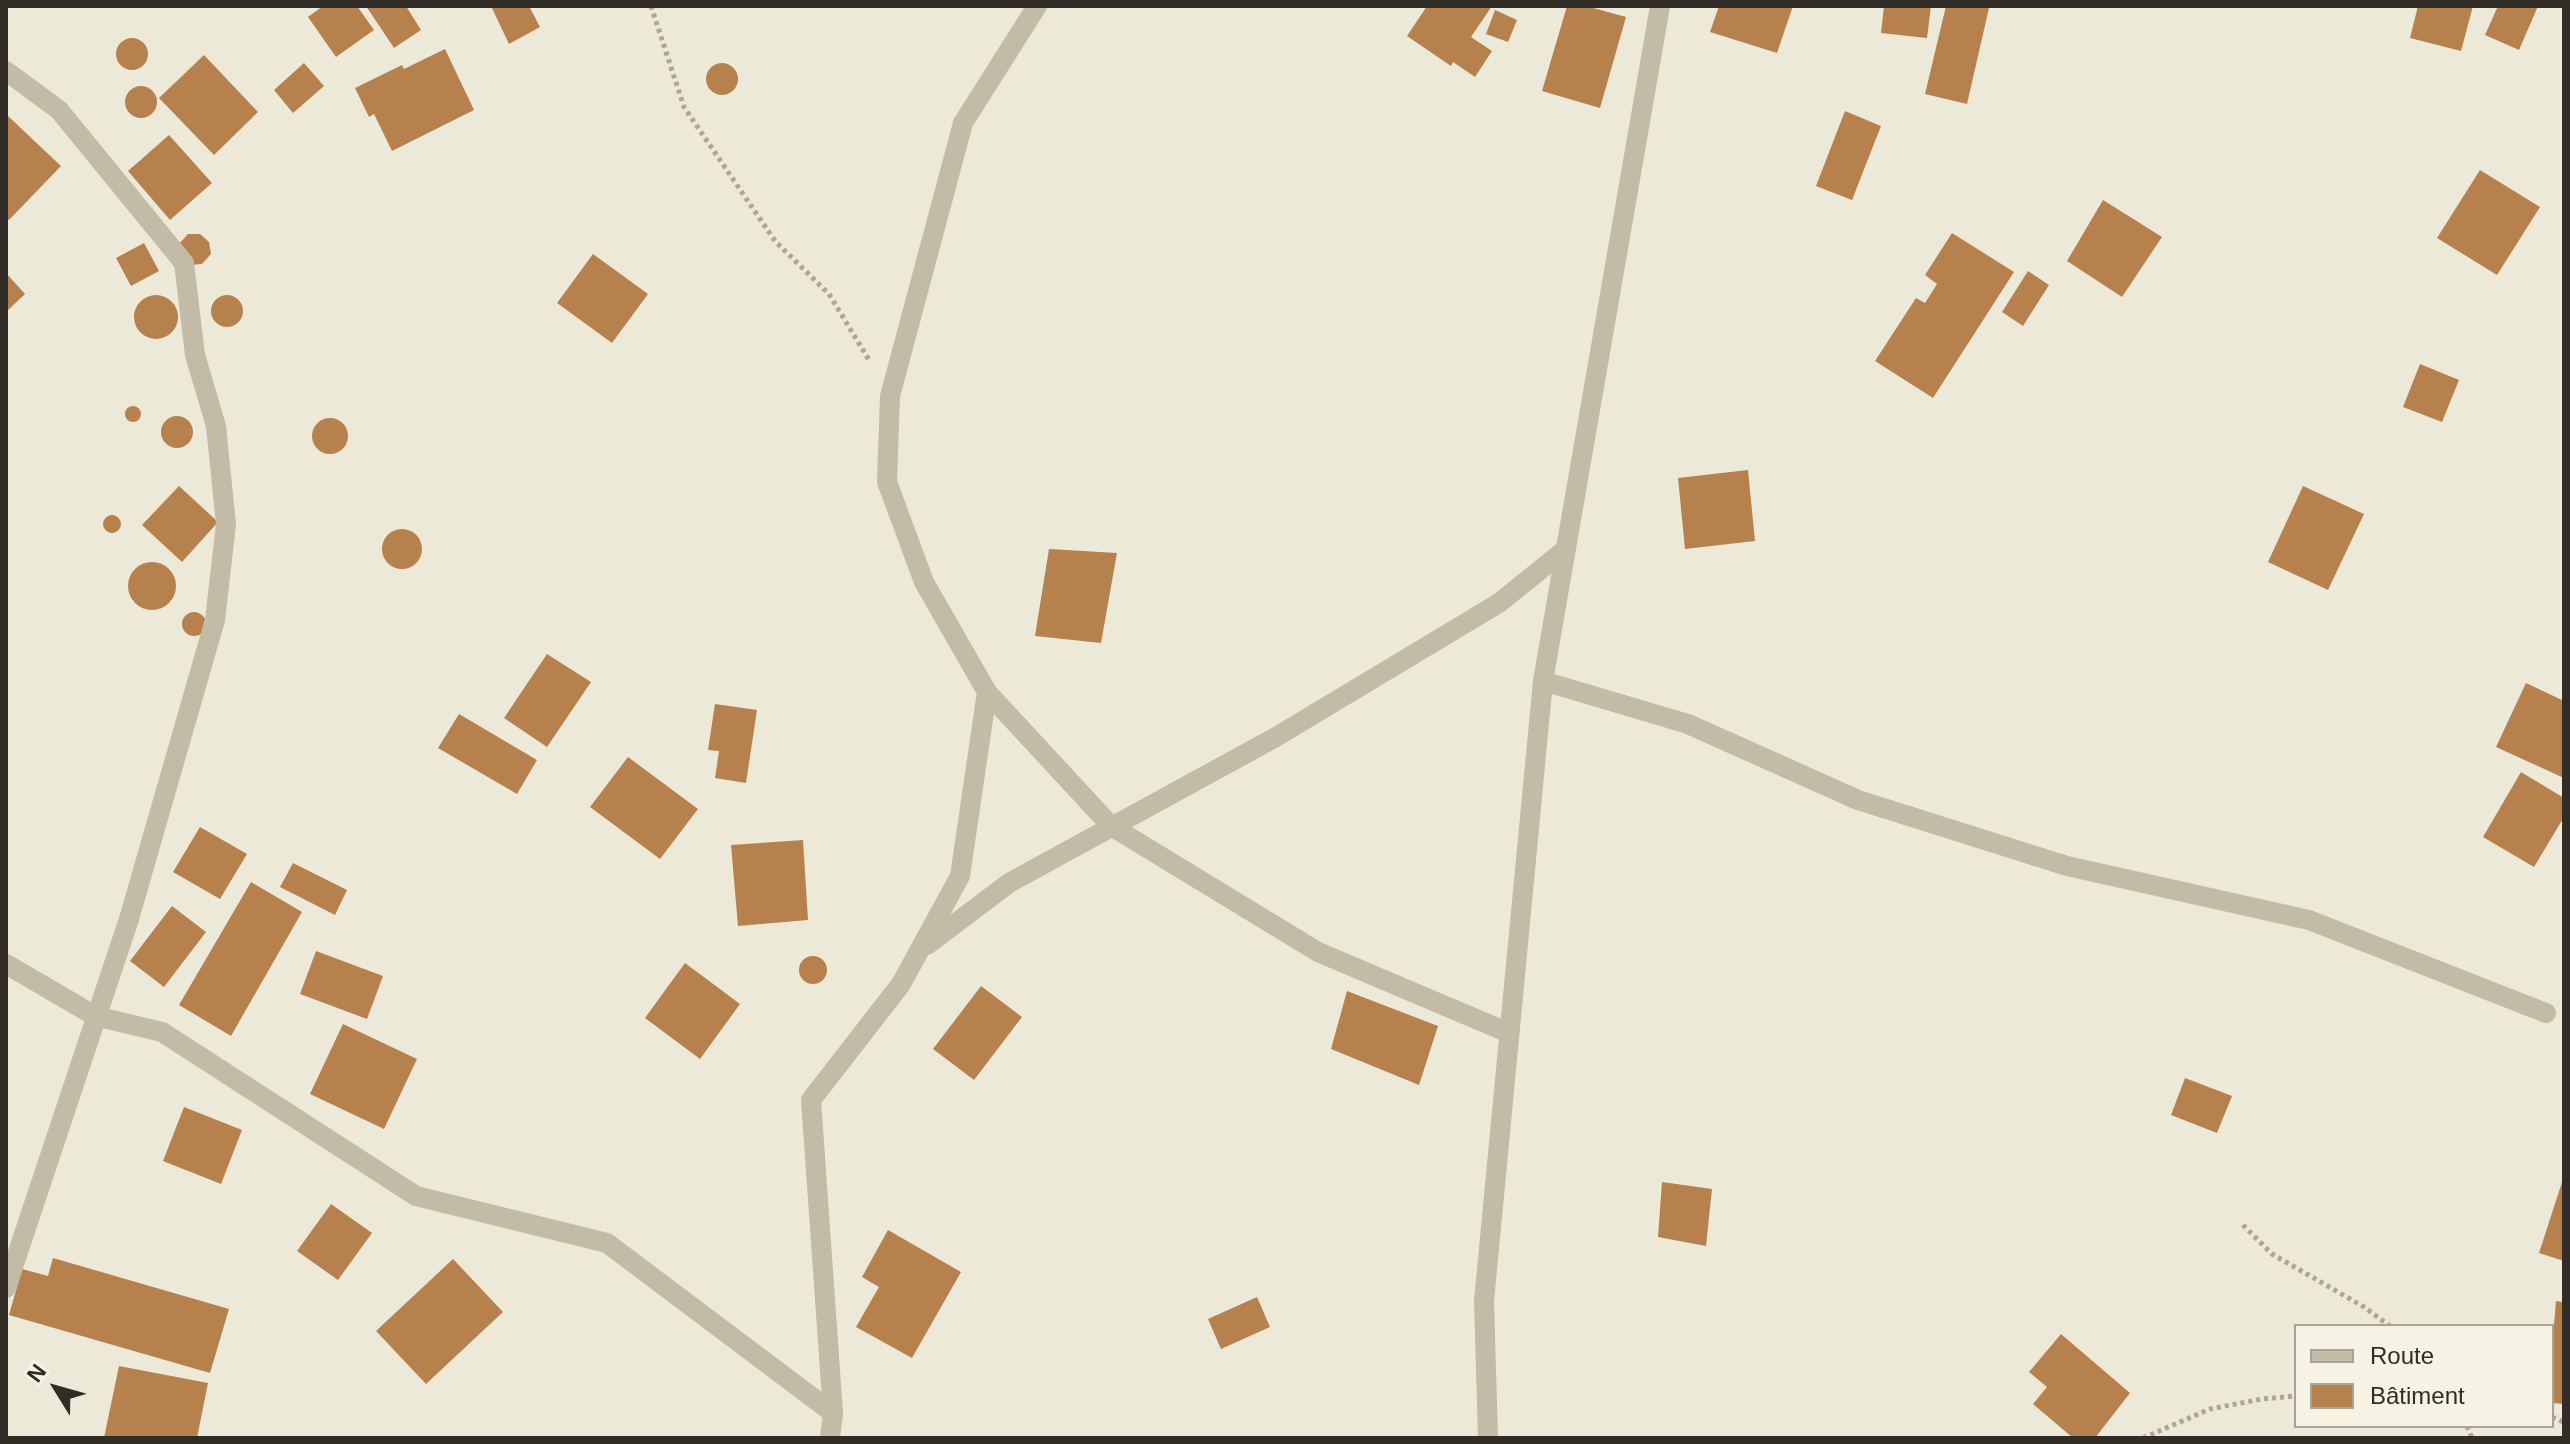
<!DOCTYPE html>
<html>
<head>
<meta charset="utf-8">
<style>
	body { margin:0 }
	#map { position:relative; width:2570px; height:1444px; overflow:hidden; background:#ede9d9; font-family:Arial,sans-serif }
	canvas { display:block }
	.frame { position:absolute; inset:0; border:8px solid #312c26; pointer-events:none }
	.legend { position:absolute; left:2294px; top:1324px; width:260px; height:104px; box-sizing:border-box; background:#f6f2e4; border:2px solid #a7a398; margin:0; padding:10px 14px; list-style:none; font-size:24px; color:#312c26 }
	.legend li { display:flex; align-items:center; gap:16px; height:40px }
	.legend b { width:40px; border:2px solid #a7a398 }
	.north { position:absolute; left:16px; top:1348px; width:80px; height:80px; -webkit-text-stroke:6px #f6f2e4; paint-order:stroke; rotate:307deg; font-size:22px; font-weight:700; line-height:32px; text-align:center; color:#312c26 }
	.north::after { content:''; display:block; margin:auto; width:28px; height:36px; background:#312c26; clip-path:polygon(50% 0,100% 100%,50% 72%,0 100%) }
</style>
</head>
<body>
<div id="map">
<canvas width="2570" height="1444"></canvas>
<div class="frame"></div>
<ul class="legend">
<li><b style="height:10px;background:#c4bba6"></b>Route</li>
<li><b style="height:22px;background:#b7814d"></b>Bâtiment</li>
</ul>
<div class="north">N</div>
</div>
<script>
const ctx = document.querySelector('canvas').getContext('2d');
ctx.lineJoin = 'round';
function fill(path, color) {
  ctx.fillStyle = color;
  ctx.fill(path, 'evenodd');
}
function stroke(path, color, width, dash) {
  ctx.strokeStyle = color;
  ctx.lineWidth = width;
  ctx.lineCap = dash ? 'butt' : 'round';
  ctx.setLineDash(dash || []);
  ctx.stroke(path);
}
const building = new Path2D(`
	M323,6H357L374,30L336,57L308,17Z
	M366,6H406L421,30L394,48Z
	M491,6H529L540,27L509,44Z
	M1427,6H1492L1471,37L1492,51L1475,77L1453,62L1451,66L1407,36Z
	M1567,6H1586L1626,17L1600,108L1542,91Z
	M1719,6H1793L1777,53L1710,32Z
	M1884,6H1931L1927,38L1881,33Z
	M1946,6L1989,8L1967,104L1925,94Z
	M2418,6H2473L2461,51L2410,38Z
	M2498,6H2538L2519,50L2485,35Z
	M1495,10L1517,20L1508,42L1486,34Z
	M116 54a16 16 0 1 1 32 0a16 16 0 1 1-32 0Z
	M445,49L474,110L392,151L374,114L369,117L355,88L402,65L404,69Z
	M204,55L258,112L214,155L159,98Z
	M304,63L324,86L293,113L274,90Z
	M706 79a16 16 0 1 1 32 0a16 16 0 1 1-32 0Z
	M125 102a16 16 0 1 1 32 0a16 16 0 1 1-32 0Z
	M1845,111L1881,126L1852,200L1816,186Z
	M8,116L61,166L9,220L6,218V118Z
	M169,135L212,183L170,220L128,171Z
	M2480,170L2540,207L2497,275L2437,238Z
	M2103,200L2162,237L2122,297L2067,261Z
	M1952,233L2014,272L1933,398L1875,361L1916,298L1925,303L1937,284L1925,275Z
	M188,234H200L209,242L211,254L202,264L190,265L179,244Z
	M144,243L159,271L131,286L116,258Z
	M593,254L648,294L612,343L557,303Z
	M2028,271L2049,285L2023,326L2002,312Z
	M6,273L25,294L6,312Z
	M134 317a22 22 0 1 1 44 0a22 22 0 1 1-44 0Z
	M211 311a16 16 0 1 1 32 0a16 16 0 1 1-32 0Z
	M2420,364L2459,380L2442,422L2403,407Z
	M125 414a8 8 0 1 1 16 0a8 8 0 1 1-16 0Z
	M161 432a16 16 0 1 1 32 0a16 16 0 1 1-32 0Z
	M312 436a18 18 0 1 1 36 0a18 18 0 1 1-36 0Z
	M1748,470L1755,541L1685,549L1678,478Z
	M179,486L218,522L182,562L142,525Z
	M2303,486L2364,514L2328,590L2268,562Z
	M103 524a9 9 0 1 1 18 0a9 9 0 1 1-18 0Z
	M382 549a20 20 0 1 1 40 0a20 20 0 1 1-40 0Z
	M1049,549L1117,553L1101,643L1035,636Z
	M128 586a24 24 0 1 1 48 0a24 24 0 1 1-48 0Z
	M182 624a12 12 0 1 1 24 0a12 12 0 1 1-24 0Z
	M547,654L591,682L547,747L504,718Z
	M2526,683L2564,701V778L2496,747Z
	M715,704L757,710L746,783L715,778L719,751L708,750Z
	M459,714L537,760L517,794L438,748Z
	M628,757L698,809L660,859L590,807Z
	M2521,772L2564,798V817L2534,867L2483,837Z
	M200,827L247,854L220,899L173,872Z
	M803,840L808,920L738,926L731,845Z
	M293,863L347,890L335,915L280,887Z
	M251,882L302,912L231,1036L179,1005Z
	M172,906L206,932L164,987L130,961Z
	M316,951L383,976L367,1019L300,994Z
	M799 970a14 14 0 1 1 28 0a14 14 0 1 1-28 0Z
	M685,963L740,1004L700,1059L645,1018Z
	M981,986L1022,1017L974,1080L933,1049Z
	M1347,991L1438,1026L1419,1085L1331,1049Z
	M343,1024L417,1059L384,1129L310,1094Z
	M2185,1078L2232,1096L2217,1133L2171,1115Z
	M184,1107L242,1130L221,1184L163,1161Z
	M2563,1179H2564V1261L2539,1253Z
	M1662,1182L1712,1189L1706,1246L1658,1237Z
	M331,1204L372,1233L338,1280L297,1251Z
	M888,1230L961,1272L912,1358L856,1327L879,1287L862,1277Z
	M53,1258L229,1309L210,1373L9,1315L22,1269L48,1276Z
	M453,1259L503,1312L426,1384L376,1331Z
	M1257,1297L1270,1327L1221,1349L1208,1319Z
	M2556,1301L2564,1302V1404L2552,1403V1349Z
	M2061,1334L2130,1393L2095,1438H2073L2033,1404L2047,1387L2029,1372Z
	M119,1366L208,1383L197,1438H104Z`);
const path = new Path2D(`
	M651,6L684,107L775,241L829,294L869,360
	M2243,1225L2272,1254L2364,1307L2390,1326
	M2552,1417L2564,1422
	M2467,1426L2472,1438
	M2143,1438L2210,1409L2262,1399L2296,1396`);
const service = new Path2D(`
	M1111,826L1318,952L1509,1033
	M95,1016L162,1032L416,1196L607,1243L833,1413`);
const minor = new Path2D(`
	M6,71L59,110L184,263L195,355L216,426L226,524L215,620L129,919L6,1288
	M1543,681L1688,724L1858,800L2067,866L2309,920L2546,1013
	M987,692L1111,826
	M927,945L1009,883L1276,737L1499,603L1566,549
	M6,964L95,1016
	M830,1438L833,1413L811,1100L901,984L960,876L987,692L924,582L887,482L890,396L963,123L1037,6
	M1488,1438L1484,1301L1543,681L1660,6`);
fill(building, '#b7814d');
stroke(path, '#afa591', 5, [4, 4]);
stroke(service, '#c4bba6', 20);
stroke(minor, '#c4bba6', 20);
</script>
</body>
</html>
